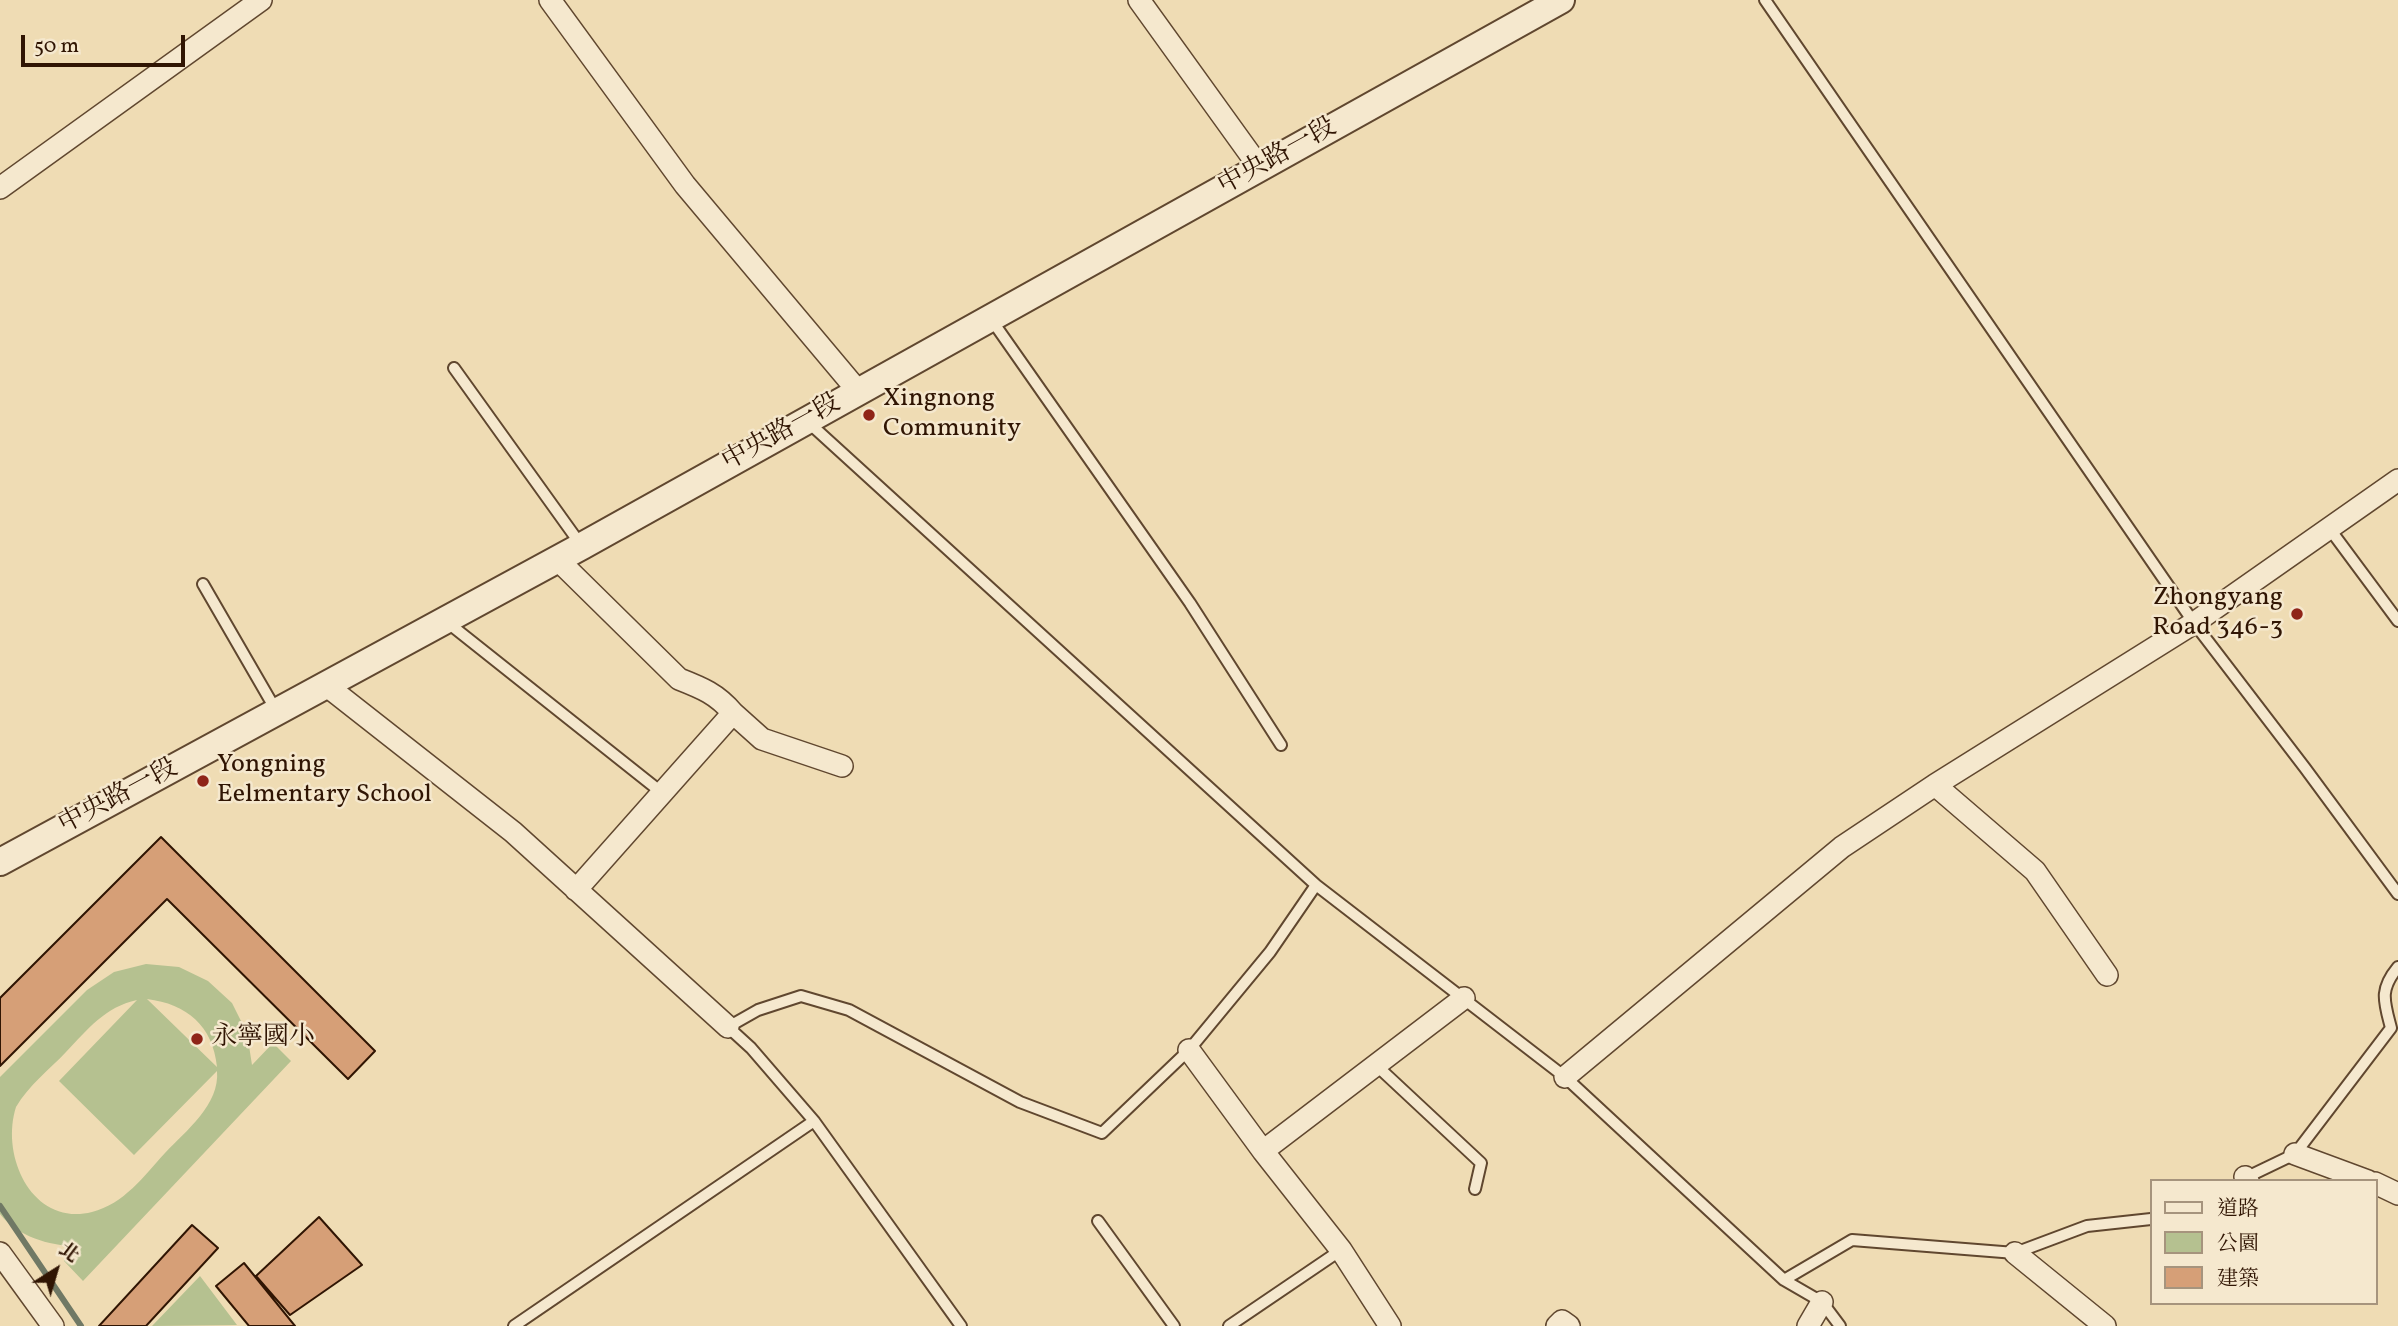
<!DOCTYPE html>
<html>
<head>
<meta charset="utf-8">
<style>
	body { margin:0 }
	#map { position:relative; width:2398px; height:1326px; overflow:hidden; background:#efdcb4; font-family:Vollkorn,"Noto Serif TC",serif }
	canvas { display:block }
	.legend { position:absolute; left:2150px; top:1179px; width:228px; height:126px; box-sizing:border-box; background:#f5e8ce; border:2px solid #a6947d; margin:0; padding:9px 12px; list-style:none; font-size:21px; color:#301503 }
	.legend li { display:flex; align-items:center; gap:14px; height:35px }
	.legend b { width:35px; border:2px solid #a6947d }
	.north { position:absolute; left:21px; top:1235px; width:70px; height:70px; -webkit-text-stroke:5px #f5e8ce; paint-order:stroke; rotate:37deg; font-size:19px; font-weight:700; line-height:28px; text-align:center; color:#301503 }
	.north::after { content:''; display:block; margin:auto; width:24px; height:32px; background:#301503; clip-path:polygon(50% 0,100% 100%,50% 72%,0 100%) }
	.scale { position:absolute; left:21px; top:35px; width:164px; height:32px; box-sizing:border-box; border:4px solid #301503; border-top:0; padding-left:9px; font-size:21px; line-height:24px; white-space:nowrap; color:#301503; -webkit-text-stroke:5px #f5e8ce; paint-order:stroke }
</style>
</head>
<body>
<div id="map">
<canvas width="2398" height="1326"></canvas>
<ul class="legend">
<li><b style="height:9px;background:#f5e8ce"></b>道路</li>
<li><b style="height:19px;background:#b5c190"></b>公園</li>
<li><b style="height:19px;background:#d69f77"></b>建築</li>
</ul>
<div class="north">北</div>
<div class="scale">50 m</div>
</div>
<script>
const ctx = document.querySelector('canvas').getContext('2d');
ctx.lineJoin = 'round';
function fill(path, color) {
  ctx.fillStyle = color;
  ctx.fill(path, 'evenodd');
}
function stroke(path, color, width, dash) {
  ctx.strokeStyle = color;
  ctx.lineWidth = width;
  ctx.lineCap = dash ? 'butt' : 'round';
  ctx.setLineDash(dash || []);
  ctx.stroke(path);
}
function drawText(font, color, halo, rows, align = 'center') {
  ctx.font = font + ' Vollkorn,"Noto Serif TC",serif';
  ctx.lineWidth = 5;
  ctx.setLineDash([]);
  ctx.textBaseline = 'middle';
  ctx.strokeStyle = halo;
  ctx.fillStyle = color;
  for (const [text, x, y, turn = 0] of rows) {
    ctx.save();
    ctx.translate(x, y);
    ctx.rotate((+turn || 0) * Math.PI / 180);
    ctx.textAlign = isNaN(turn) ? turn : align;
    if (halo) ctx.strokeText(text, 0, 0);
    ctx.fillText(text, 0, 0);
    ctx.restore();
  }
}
const green = new Path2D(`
	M146,964L179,967L208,981L232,1003L247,1033L252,1065L273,1043L291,1061L83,1281L64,1261L76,1246C49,1246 17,1236 0,1214V1077L87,990L114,972ZM147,999C187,1004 213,1026 217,1067ZM137,1000L59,1081L134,1155L217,1071C220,1104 186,1131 165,1153C144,1176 124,1204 92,1212C33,1227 0,1157 16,1107C28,1086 50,1069 66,1052C88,1029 105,1007 137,1000Z
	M200,1276L237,1325L152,1326Z`);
const stream = new Path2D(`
	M0,1206L81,1326`);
const building = new Path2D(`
	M161,837L375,1051L348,1079L167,899L0,1066V998Z
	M319,1217L362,1265L290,1315L256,1276Z
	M192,1225L218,1248L146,1326H99Z
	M244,1263L295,1326H249L216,1286Z`);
const service = new Path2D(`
	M1765,0L2194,623L2305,768L2398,894
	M991,319L1190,603L1281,745
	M454,368L581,545
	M808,422L1316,885L1565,1077L1784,1280L1822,1302L1840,1326
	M2329,528L2398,621
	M203,584L277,712
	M447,622L661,792
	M1377,1066L1481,1163L1475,1189
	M2243,1179L2295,1154L2391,1028C2384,1001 2379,990 2398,967
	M1098,1221L1174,1326
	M1784,1280L1852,1240L2015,1253L2087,1226L2151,1219
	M514,1326L814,1121
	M961,1326L814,1121L751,1048L728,1027L758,1010L801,996L849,1010L1020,1102L1102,1133L1189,1050L1270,952L1316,885
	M1229,1326L1341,1250`);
const minor = new Path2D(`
	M550,0L685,185L858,391
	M1139,0L1260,168
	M0,188L261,0
	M557,559L679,679C702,688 717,694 733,713L576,890
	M327,686L513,832L728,1027
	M733,713L762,739L842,766
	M1935,785L2035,871L2107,975
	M1189,1050L1263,1151L1341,1250L1390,1326
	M1565,1077L1842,847L1935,785L2194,623L2398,480
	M1263,1151L1464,998
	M2295,1154L2368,1181
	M2245,1177L2248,1181
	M2375,1183L2398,1194
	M0,1253L53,1326
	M2015,1253L2105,1326
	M1557,1326L1562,1321L1569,1326
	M1808,1326L1822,1302`);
const tertiary = new Path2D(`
	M0,862L582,546L1561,0`);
const markers = [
	[869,415,7,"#8f2418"],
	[2297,614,7,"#8f2418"],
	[203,781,7,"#8f2418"],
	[197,1039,7,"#8f2418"]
];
const streetNames = [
	["中央路一段",1278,158,-29],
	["中央路一段",782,434,-29],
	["中央路一段",119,798,-28]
];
const poiNames = [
	["Xingnong",883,400],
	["Community",883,430],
	["Zhongyang",2283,599,"right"],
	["Road 346-3",2283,629,"right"],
	["Yongning",217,766],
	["Eelmentary School",217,796],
	["永寧國小",211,1039]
];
fill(green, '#b5c190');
stroke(stream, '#707965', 6);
fill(building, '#d69f77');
stroke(building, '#301503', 2);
stroke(service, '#60472f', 14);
stroke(minor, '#60472f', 24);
stroke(tertiary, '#60472f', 30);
stroke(service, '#f5e8ce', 10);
stroke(minor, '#f5e8ce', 21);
stroke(tertiary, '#f5e8ce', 26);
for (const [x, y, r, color] of markers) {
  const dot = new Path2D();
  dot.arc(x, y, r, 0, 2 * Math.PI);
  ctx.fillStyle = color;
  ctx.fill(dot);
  stroke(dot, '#f5e8ce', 2.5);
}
drawText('26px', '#301503', '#f5e8ce', streetNames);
drawText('26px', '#301503', '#f5e8ce', poiNames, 'left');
</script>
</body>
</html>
